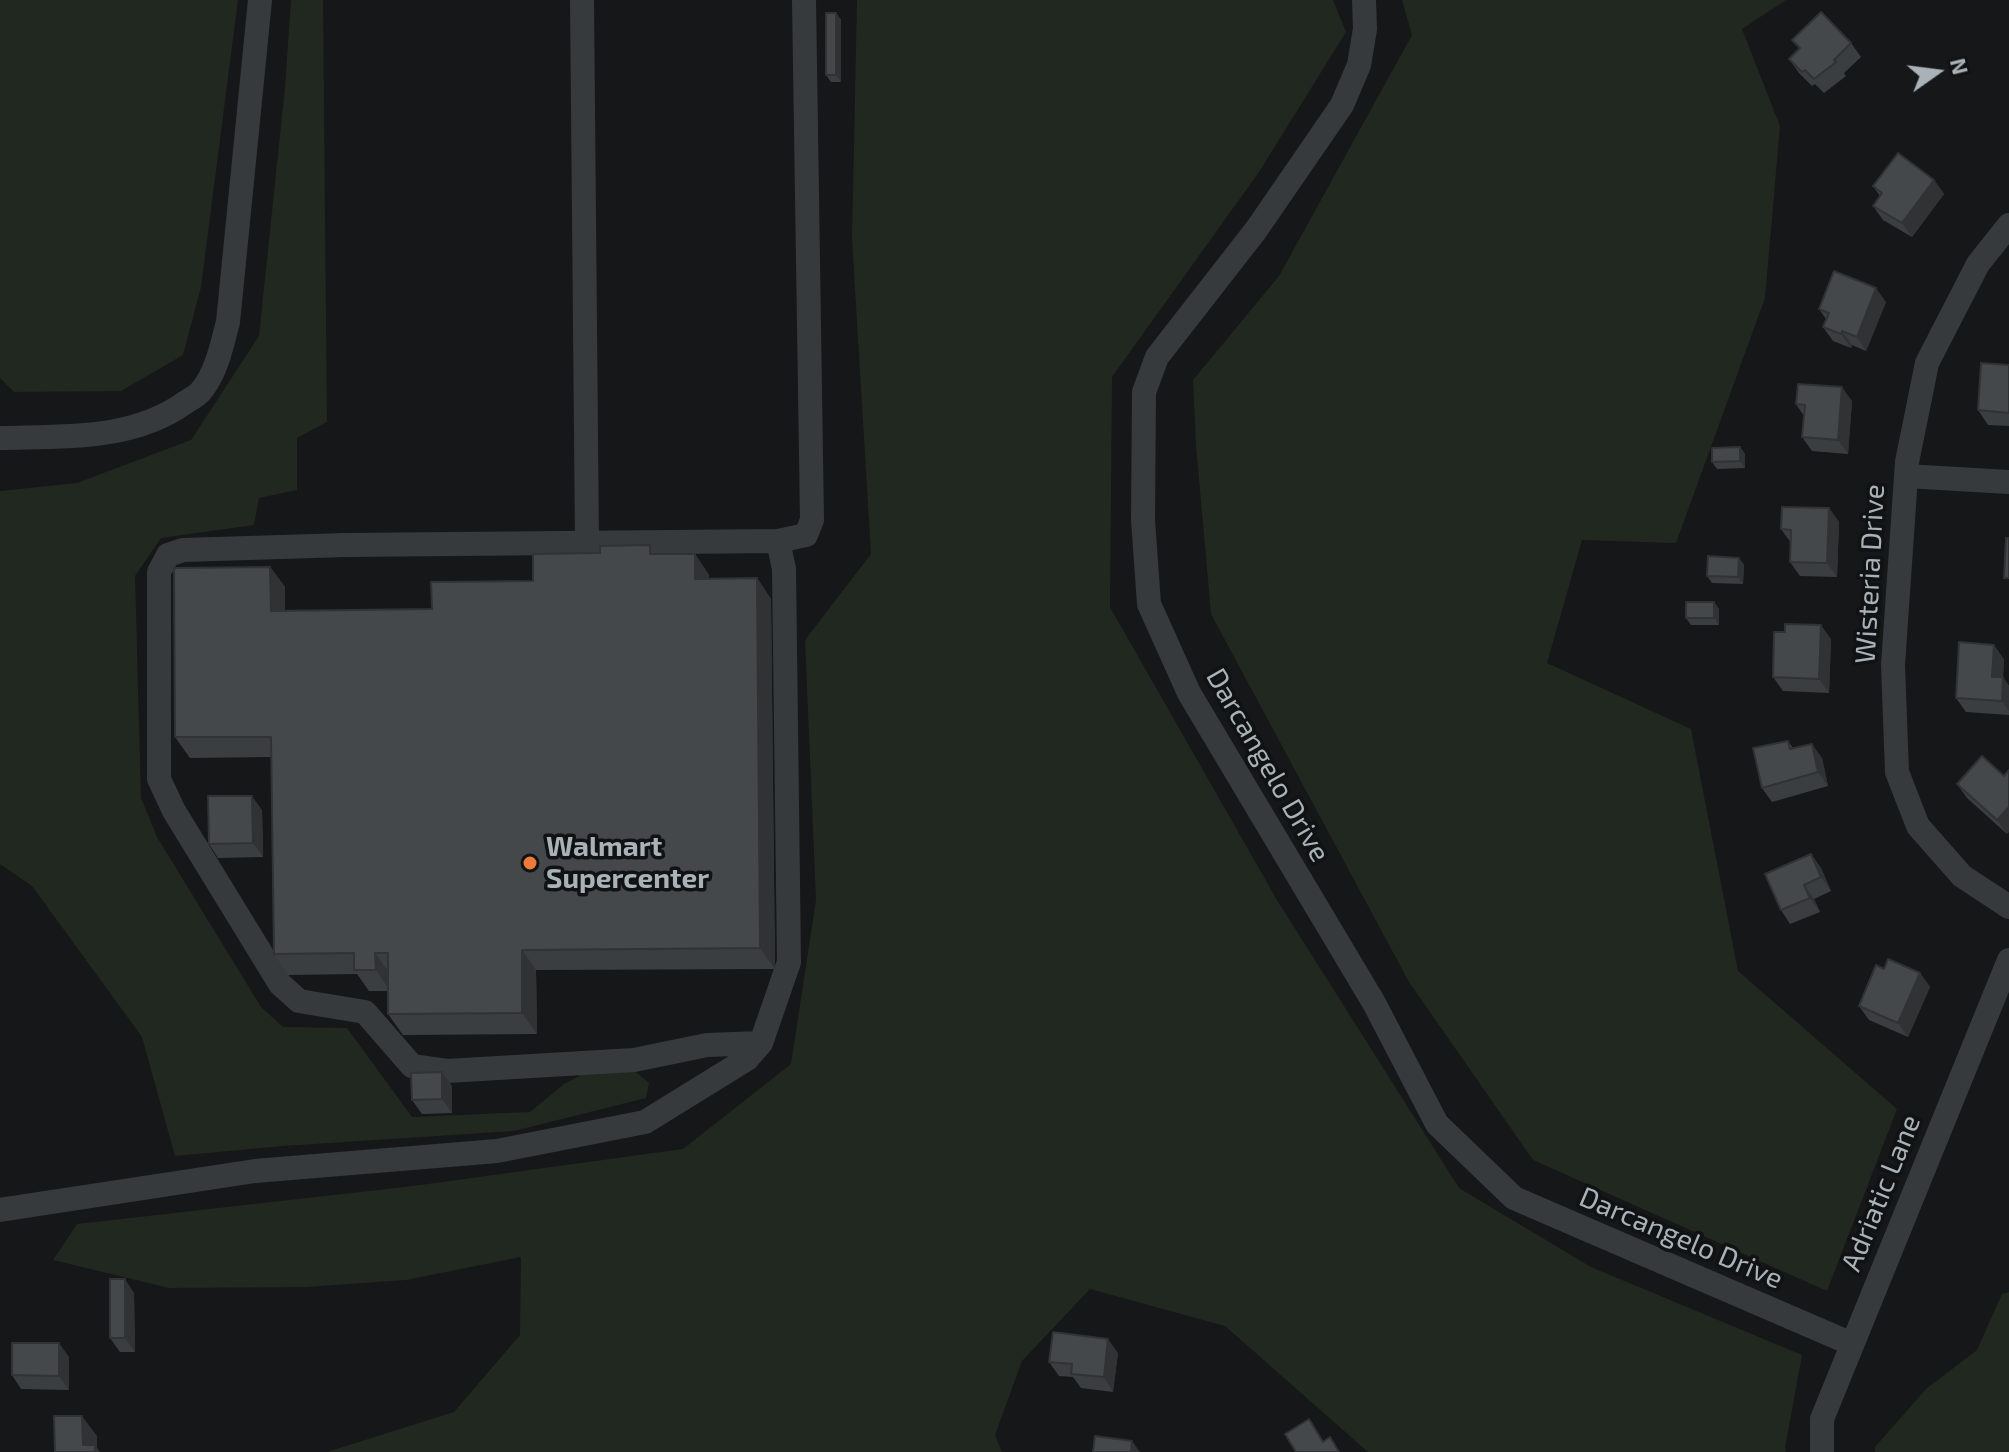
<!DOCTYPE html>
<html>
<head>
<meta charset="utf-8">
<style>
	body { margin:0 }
	#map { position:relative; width:2009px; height:1452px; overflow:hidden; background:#161718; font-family:"Exo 2",sans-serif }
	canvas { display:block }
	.north { position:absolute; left:1897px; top:32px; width:80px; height:80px; -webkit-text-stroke:6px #111213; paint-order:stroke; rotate:76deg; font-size:22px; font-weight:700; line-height:32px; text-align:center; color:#a8b2b7 }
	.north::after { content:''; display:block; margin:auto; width:28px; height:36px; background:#a8b2b7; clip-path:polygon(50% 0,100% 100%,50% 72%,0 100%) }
</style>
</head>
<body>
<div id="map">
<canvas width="2009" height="1452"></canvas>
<div class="north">N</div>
</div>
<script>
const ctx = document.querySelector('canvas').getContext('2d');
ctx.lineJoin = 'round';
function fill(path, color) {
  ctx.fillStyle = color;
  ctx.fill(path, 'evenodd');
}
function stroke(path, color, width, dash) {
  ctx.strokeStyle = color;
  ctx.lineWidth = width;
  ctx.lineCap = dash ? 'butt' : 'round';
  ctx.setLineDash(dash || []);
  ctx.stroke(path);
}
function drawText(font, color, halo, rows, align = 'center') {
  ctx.font = font + ' "Exo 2",sans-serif';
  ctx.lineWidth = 7;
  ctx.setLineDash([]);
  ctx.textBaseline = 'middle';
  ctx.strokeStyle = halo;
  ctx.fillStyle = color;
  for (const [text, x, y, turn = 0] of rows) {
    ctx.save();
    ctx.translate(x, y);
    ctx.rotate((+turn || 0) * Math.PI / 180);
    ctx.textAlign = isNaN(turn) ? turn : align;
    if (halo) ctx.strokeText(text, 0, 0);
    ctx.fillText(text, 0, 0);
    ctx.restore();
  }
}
const green = new Path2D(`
	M0,0H238L201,287L183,355L121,391L14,392L0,378Z
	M291,0H323L327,422L297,438V490L259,498L254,525L161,538L135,576L141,798L157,837L261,1007L283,1027L347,1028L412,1117L530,1112L564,1084L590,1070L632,1069L649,1083L646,1098L514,1131L283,1146L175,1156L142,1037L32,886L0,864V491L77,483L191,440L259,336L285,87Z
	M857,0H1333L1346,32L1259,172L1112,377L1110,607L1277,900L1459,1188L1591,1267L1802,1355L1785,1448L1786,1452H1368L1225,1326L1090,1289L1022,1361L995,1435L1002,1452H327L454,1412L520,1335L521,1257L406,1280L306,1287L169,1288L53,1260L77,1224L413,1186L683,1149L791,1064L816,900L805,640L871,554L852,239Z
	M1402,0H1786L1742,29L1780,126L1765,298L1676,543L1582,540L1547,663L1691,729L1738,971L1897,1109L1827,1291L1533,1160L1409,982L1211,614L1196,445L1193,380L1279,276L1412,35Z
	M2009,1292V1452H1875V1447L1926,1389L1977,1350L2002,1294Z`);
const minor = new Path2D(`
	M582,0L587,542
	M1364,0L1365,29L1359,65L1342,105L1256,230L1157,357L1144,392L1143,520L1149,604L1189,693L1374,1003L1437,1124L1514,1198L1852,1344
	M2009,225L1978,264L1927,363L1907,462L1893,665L1897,772L1918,826L1962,876L2009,907
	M0,438C64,436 132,441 186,402C191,399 198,395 201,391C217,372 222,344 228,322L260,0
	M1906,476L2009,482
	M761,1043L707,1045L634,1060L447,1071L412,1066L365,1012L299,1001L280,984L174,811L159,779V572L168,555L183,550L346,545L778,541L806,535L812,520L804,0
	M0,1210L255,1171L497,1151L645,1122L747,1059L761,1043L789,962L784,569L778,541
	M1822,1452V1419L2009,960`);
const wall = new Path2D(`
	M836,13L841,20V82H831L826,75Z
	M1792,40L1851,43L1861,57L1844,73L1846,76L1824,93L1815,84L1812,86L1799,73L1789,59L1799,49Z
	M1934,180L1944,194L1912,237L1883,220L1873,206L1880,196L1873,186Z
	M1886,302L1866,351L1852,345L1851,348L1833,341L1823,327L1826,319L1819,309Z
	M2009,365V426L1988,425L1978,410Z
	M1852,401L1848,454L1812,451L1802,437L1804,416L1796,404Z
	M1740,447L1745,454V468L1717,469L1712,462Z
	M1829,508L1839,522L1837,577L1800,576L1790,562L1791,543L1781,529Z
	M657,554H695L709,575V578H757L771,599L775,969L536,970L537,1034L403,1035L388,1014V991H369L357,974L288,975L274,954L272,757L190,758L175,737L270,567L285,587V611L432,609L533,581Z
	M1739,558L1744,565L1743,584L1712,583L1707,576Z
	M1714,602L1719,609V625H1691L1686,618Z
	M1785,632L1831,639L1829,693L1783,691L1773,677Z
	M2004,659L2003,677L2009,686V715L1966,712L1956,698Z
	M1788,741L1793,748L1822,758L1828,786L1772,802L1762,788Z
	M2004,776L2007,834L1967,798L1957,784Z
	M262,810L263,857L218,858L209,844Z
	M1811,854L1821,868L1831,891L1814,899L1820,912L1790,924L1781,910Z
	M1884,969L1920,973L1930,987L1908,1037L1869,1020L1859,1006Z
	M452,1086V1113L422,1114L412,1100Z
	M134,1293L135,1352H120L110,1338Z
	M1118,1353L1113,1392L1081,1388L1073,1377L1059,1376L1049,1362Z
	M69,1357V1390L21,1389L12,1375Z`);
const shadedWall = new Path2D(`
	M836,13L841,20V82L836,75Z
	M1934,180L1944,194L1912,237L1902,223Z
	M1876,288L1886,302L1866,351L1857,337Z
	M1842,331L1852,345L1851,348L1841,334Z
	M1842,387L1852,401L1848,454L1838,440Z
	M1740,447L1745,454V468L1740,461Z
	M1829,508L1839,522L1837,577L1827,563Z
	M695,554L709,575V599L695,579Z
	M1739,558L1744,565L1743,584L1738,577Z
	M270,567L285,587V631L271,611Z
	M757,578L771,599L775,969L760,948Z
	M1714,602L1719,609V625L1714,618Z
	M1821,625L1831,639L1829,693L1819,679Z
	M1994,645L2004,659L2003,677L2009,686V711L2002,701L1992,677Z
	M1812,744L1822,758L1828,786L1818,772Z
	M252,796L262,810L263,857L253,843Z
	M2009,807V832L2007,834L1997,820Z
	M1811,854L1821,868L1831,891L1821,877Z
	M1804,885L1814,899L1820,912L1810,898Z
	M522,950L536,970L537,1034L522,1013Z
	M375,953L390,974V991L376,970Z
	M1920,973L1930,987L1908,1037L1898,1023Z
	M442,1072L452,1086V1113L442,1099Z
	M125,1279L134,1293L135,1352L125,1338Z
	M1108,1339L1118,1353L1113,1392L1104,1377Z
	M59,1343L69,1357V1390L59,1376Z
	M82,1416L97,1436V1447L100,1452H88L83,1445Z
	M1132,1441L1140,1452H1132Z`);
const building = new Path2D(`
	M1821,12L1851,43L1834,60L1836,62L1814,79L1805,70L1802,72L1789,59L1800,48L1792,40Z
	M826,13H836V75H826Z
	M1898,153L1934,180L1902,223L1873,206L1882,193L1873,186Z
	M1834,271L1876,288L1857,337L1842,331L1841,334L1823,327L1829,313L1819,309Z
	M1981,363L2009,365V413L1978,410Z
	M1798,384L1842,387L1838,440L1802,437L1805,405L1796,404Z
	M1740,447V461L1712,462V448Z
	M1782,507L1829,508L1827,563L1790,562L1791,530L1781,529Z
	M2006,538H2009V578H2004Z
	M650,545V554H695V579L757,578L760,948L522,950V1013L388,1014V953H375L376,970H354V953L274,954L271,737H175L174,568L270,567L271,611L432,609L431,582L533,581V554L600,553V546Z
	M1708,556L1739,558L1738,577L1707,576Z
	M1686,602H1714V618H1686Z
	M1785,624L1821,625L1819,679L1773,677L1774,632H1785Z
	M1959,642L1994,645L1992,677H2003L2002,701L1956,698Z
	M1788,741L1790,749L1812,744L1818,772L1762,788L1753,748Z
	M1982,756L2004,776L2009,770V807L1997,820L1957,784Z
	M208,796H252L253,843L209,844Z
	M1811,854L1821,877L1804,885L1810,898L1781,910L1765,874Z
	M1888,959L1920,973L1898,1023L1859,1006L1876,965L1884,969Z
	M442,1072V1099L412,1100L411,1073Z
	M110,1279H125V1338H110Z
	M1053,1332L1108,1339L1104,1377L1071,1374L1072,1364L1049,1362Z
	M12,1343H59V1376L12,1375Z
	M54,1416H82L83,1445H95V1452H55Z
	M1309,1419L1323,1442L1330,1437L1339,1452H1296L1285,1434Z
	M1095,1436L1132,1441L1131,1451L1135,1452H1093Z`);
const markers = [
	[530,863,8,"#ec7a3a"]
];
const streetNames = [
	["Wisteria Drive",1870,574,-87],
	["Darcangelo Drive",1268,765,60],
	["Adriatic Lane",1881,1193,-68],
	["Darcangelo Drive",1681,1238,23]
];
const poiNames = [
	["Walmart",546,847],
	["Supercenter",546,879]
];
fill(green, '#212820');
stroke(minor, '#373a3d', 24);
fill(wall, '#3b3e40');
fill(shadedWall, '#303234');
fill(building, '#45484b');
stroke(building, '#303234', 2);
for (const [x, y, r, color] of markers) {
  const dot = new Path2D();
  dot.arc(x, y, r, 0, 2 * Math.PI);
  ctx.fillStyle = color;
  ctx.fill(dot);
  stroke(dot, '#111213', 3);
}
drawText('28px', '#a8b2b7', '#111213', streetNames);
drawText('bold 28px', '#a8b2b7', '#111213', poiNames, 'left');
</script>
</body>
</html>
